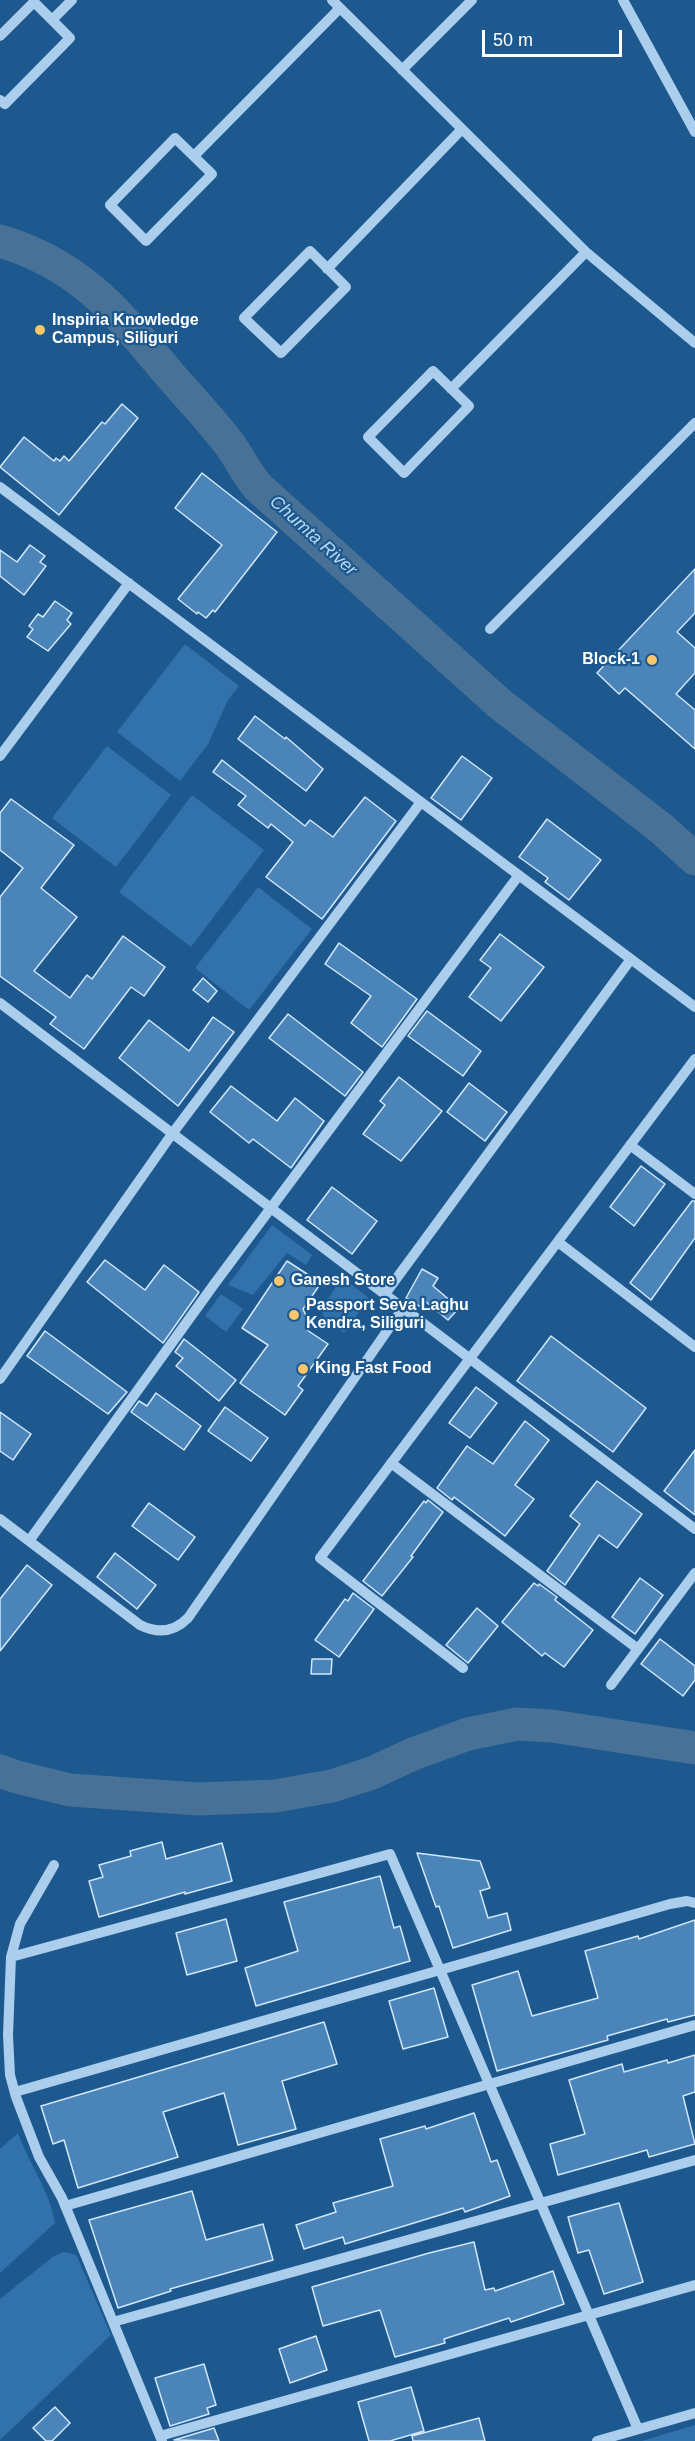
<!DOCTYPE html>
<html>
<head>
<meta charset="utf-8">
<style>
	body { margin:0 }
	#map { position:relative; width:695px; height:2441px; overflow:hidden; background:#1d588e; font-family:Helvetica,sans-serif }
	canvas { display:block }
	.scale { position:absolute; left:482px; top:30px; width:140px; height:27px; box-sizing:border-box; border:3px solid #fff; border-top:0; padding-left:8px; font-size:18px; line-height:21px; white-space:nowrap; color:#fff; -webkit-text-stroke:4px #1d588e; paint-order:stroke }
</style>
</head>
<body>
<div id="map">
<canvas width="695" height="2441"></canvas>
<div class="scale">50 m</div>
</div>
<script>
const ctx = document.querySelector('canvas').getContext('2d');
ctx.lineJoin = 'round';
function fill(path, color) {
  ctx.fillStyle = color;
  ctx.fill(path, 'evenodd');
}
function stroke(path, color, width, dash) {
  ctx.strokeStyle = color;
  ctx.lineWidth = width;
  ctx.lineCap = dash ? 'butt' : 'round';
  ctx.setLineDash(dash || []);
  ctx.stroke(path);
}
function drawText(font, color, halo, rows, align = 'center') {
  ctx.font = font + ' Helvetica,sans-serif';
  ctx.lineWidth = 4.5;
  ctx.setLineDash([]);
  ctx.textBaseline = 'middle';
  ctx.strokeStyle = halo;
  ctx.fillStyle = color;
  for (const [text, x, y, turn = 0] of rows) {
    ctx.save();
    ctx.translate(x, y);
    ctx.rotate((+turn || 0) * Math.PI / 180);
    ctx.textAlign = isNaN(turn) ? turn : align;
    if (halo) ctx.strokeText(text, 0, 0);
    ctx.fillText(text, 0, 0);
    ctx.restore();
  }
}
const green = new Path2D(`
	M185,644L239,686L228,700L208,744L180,781L117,732Z
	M107,746L171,795L116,867L52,818Z
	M192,795L264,850L191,947L119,892Z
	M258,887L312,929L249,1010L195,968Z
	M272,1225L312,1255L306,1265L287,1253L253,1295L228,1285Z
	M342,1277L369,1298L344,1333L325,1318L321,1310Z
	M221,1294L243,1309L226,1332L205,1316Z
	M18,2133C29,2164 50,2191 55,2223L0,2273V2149Z
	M64,2252L76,2255L78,2259L111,2335L0,2440V2299L54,2256Z
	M695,2425V2441H642Z`);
const river = new Path2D(`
	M0,241C81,265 118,313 170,375C190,398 212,421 230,445C240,459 247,474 258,487L500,704L662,829L695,859
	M0,1771L17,1777L70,1790L199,1799L275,1796L332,1786L372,1773L413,1754L468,1734L517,1724L552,1726L695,1748`);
const building = new Path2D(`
	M122,404L138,418L59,515L0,467L24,437L54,461L56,458L60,461L64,456L69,461L102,422L105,424Z
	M202,473L277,532L215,612L213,610L206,618L198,612L197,614L178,599L222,545L175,508Z
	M30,545L45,556L40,562L46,566L24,595L0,576V550L17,562Z
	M695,569V613L677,632L695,648V673L676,694L695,710V749L625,688L619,694L597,673Z
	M55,601L72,613L67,620L71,624L48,651L27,637L33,629L29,626L38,614L43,617Z
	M255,716L285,739L286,737L323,769L306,791L238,739Z
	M462,756L492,778L461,820L431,798Z
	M222,760L305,826L310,820L333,837L365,797L396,821L322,919L266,877L293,842L271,824L268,828L238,805L246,796L213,772Z
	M11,799L74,845L41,888L77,917L34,971L70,998L87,975L92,979L123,936L165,967L144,996L131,987L84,1049L50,1024L56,1017L0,976V897L23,868L0,850V813Z
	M547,819L601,860L569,900L545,882L548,878L519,857Z
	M500,934L544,967L501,1021L469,997L491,968L480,960Z
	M339,943L417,999L382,1047L351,1023L371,996L325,964Z
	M203,978L217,991L208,1002L193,990Z
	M427,1011L481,1051L463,1076L408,1036Z
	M288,1014L363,1072L345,1096L269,1038Z
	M213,1017L234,1032L178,1106L119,1058L149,1020L189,1051Z
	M399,1077L442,1111L401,1161L363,1134L385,1105L380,1101Z
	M469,1083L507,1112L485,1141L447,1112Z
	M231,1086L277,1121L295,1098L324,1121L291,1168L253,1139L249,1143L210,1112Z
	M641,1166L665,1184L634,1226L610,1207Z
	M332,1187L377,1221L352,1254L307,1220Z
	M692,1201H695V1238L651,1300L630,1283Z
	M105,1260L145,1290L164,1265L199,1292L163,1343L87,1282Z
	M287,1261L321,1283L303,1309L308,1320L307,1330L328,1344L298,1386L303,1390L285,1415L240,1383L268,1345L242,1328Z
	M422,1269L438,1278L433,1286L459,1308L448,1320L425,1301L421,1307L406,1298Z
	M45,1331L127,1392L108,1414L27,1356Z
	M551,1336L646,1408L613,1452L517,1381Z
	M184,1339L236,1380L219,1401L176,1366L183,1358L175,1352Z
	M476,1387L497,1403L470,1438L449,1423Z
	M156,1393L201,1426L184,1450L131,1412L139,1401L147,1406Z
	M225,1407L268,1438L251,1461L208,1431Z
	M0,1412L31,1434L13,1460L0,1451Z
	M525,1421L549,1440L515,1485L534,1499L505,1536L454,1497L452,1500L437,1488L467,1446L493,1464Z
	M695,1450V1515L664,1491Z
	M597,1481L642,1514L617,1548L599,1535L565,1585L547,1571L580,1524L570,1516Z
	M428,1500L443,1512L411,1556L413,1557L382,1596L363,1581L424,1501L426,1503Z
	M149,1503L195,1537L178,1560L132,1526Z
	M115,1553L156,1585L137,1609L97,1577Z
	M27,1565L52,1585L0,1651V1599Z
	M640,1578L663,1595L635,1634L612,1617Z
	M534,1583L538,1586L539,1584L557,1597L555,1600L593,1630L564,1667L545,1653L542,1656L502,1622Z
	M353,1593L374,1609L339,1657L315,1640L345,1599L348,1601Z
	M477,1608L498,1626L468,1663L446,1645Z
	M660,1639L695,1666V1680L683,1696L641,1664Z
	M312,1659H332L331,1674H311Z
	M162,1842L166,1859L222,1843L232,1881L185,1894V1892L99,1917L89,1881L103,1877L99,1865L131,1856L130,1851Z
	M417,1853L480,1861L490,1888L480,1891L488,1918L507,1913L511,1930L453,1948L439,1906L436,1907Z
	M380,1876L394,1928L400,1926L410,1961L256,2006L245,1968L298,1951L284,1902Z
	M226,1919L237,1961L187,1975L176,1933Z
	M695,1920V2015L668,2022L667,2019L607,2036L608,2040L497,2071L472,1985L518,1971L532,2016L598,1998L585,1951L638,1936L639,1939Z
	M434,1988L448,2037L403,2049L389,2001Z
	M324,2022L337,2064L282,2081L296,2129L238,2145L224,2093L163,2112L178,2157L78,2188L64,2140L53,2144L41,2106Z
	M695,2055V2092L683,2096L695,2144L649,2157L647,2150L558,2175L550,2144L585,2134L569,2080L622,2064L624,2072L667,2060L668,2063Z
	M474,2113L491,2162L497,2160L510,2196L465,2212L463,2208L345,2244L343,2237L304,2249L296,2225L336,2212L333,2203L393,2186L380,2139L425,2126L426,2129Z
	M192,2191L206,2240L263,2224L273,2260L170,2289L171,2291L118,2308L89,2220Z
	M619,2203L643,2282L604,2294L589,2250L578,2253L568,2217Z
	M474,2242L485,2290L494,2288L495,2291L553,2271L564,2304L511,2322L509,2318L444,2339L445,2343L395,2357L380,2310L323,2326L312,2287L429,2253Z
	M316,2336L327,2370L290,2383L279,2349Z
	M204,2364L216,2405L207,2408L209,2414L170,2426L155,2378Z
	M411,2387L424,2431L390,2441H369L358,2402Z
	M55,2407L70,2423L52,2441H46L33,2428Z
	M479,2418L485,2441H413L412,2436Z
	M214,2428L219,2441L174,2440Z`);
const minor = new Path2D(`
	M332,0L586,252L695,343
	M623,0L695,132
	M52,20L72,0
	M0,36L34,2L70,38L5,104L0,100
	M402,70L472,0
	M175,138L212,174L146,241L110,205Z
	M194,156L340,8
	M310,251L346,287L281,353L244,318Z
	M327,269L462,129
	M433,371L469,406L404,473L368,437Z
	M451,389L586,252
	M0,487L695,1007
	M490,629L695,423
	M0,756L129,583
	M0,1003L695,1529
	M630,1145L695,1194
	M558,1242L695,1347
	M385,1294L631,959
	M0,1379L172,1134L421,802
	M391,1463L638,1649
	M0,1519L140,1625C158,1634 174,1632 188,1618L403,1308
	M29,1541L215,1283L519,875
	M463,1668L320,1558L695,1059
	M611,1685L695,1573
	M54,1865L20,1924L11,1957L8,2035L10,2075L16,2097L39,2157L62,2198L162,2441
	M11,1957L390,1854L638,2429
	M15,2092L670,1904L687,1901L695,1903
	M65,2206L695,2025
	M113,2322L695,2160
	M160,2436L695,2285
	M597,2441L695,2413`);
const markers = [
	[40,330,6,"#fcc66a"],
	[652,660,6,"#fcc66a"],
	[279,1281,6,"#fcc66a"],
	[294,1315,6,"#fcc66a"],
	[303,1369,6,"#fcc66a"]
];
const poiNames = [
	["Inspiria Knowledge",52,321],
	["Campus, Siliguri",52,339],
	["Block-1",640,660,"right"],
	["Ganesh Store",291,1281],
	["Passport Seva Laghu",306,1306],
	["Kendra, Siliguri",306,1324],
	["King Fast Food",315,1369]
];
const waterNames = [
	["Chumta River",313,536,42]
];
fill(green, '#3172ac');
stroke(river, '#487198', 33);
fill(building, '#4a84b8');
stroke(building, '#d1e7f9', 1.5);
stroke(minor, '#abceed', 10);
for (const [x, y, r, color] of markers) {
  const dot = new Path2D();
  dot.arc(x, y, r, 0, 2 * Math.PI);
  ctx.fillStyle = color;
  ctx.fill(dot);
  stroke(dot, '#1d588e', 2);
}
drawText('bold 16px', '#fff', '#1d588e', poiNames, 'left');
drawText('italic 18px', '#b7d8f4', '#1d588e', waterNames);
</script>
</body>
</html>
